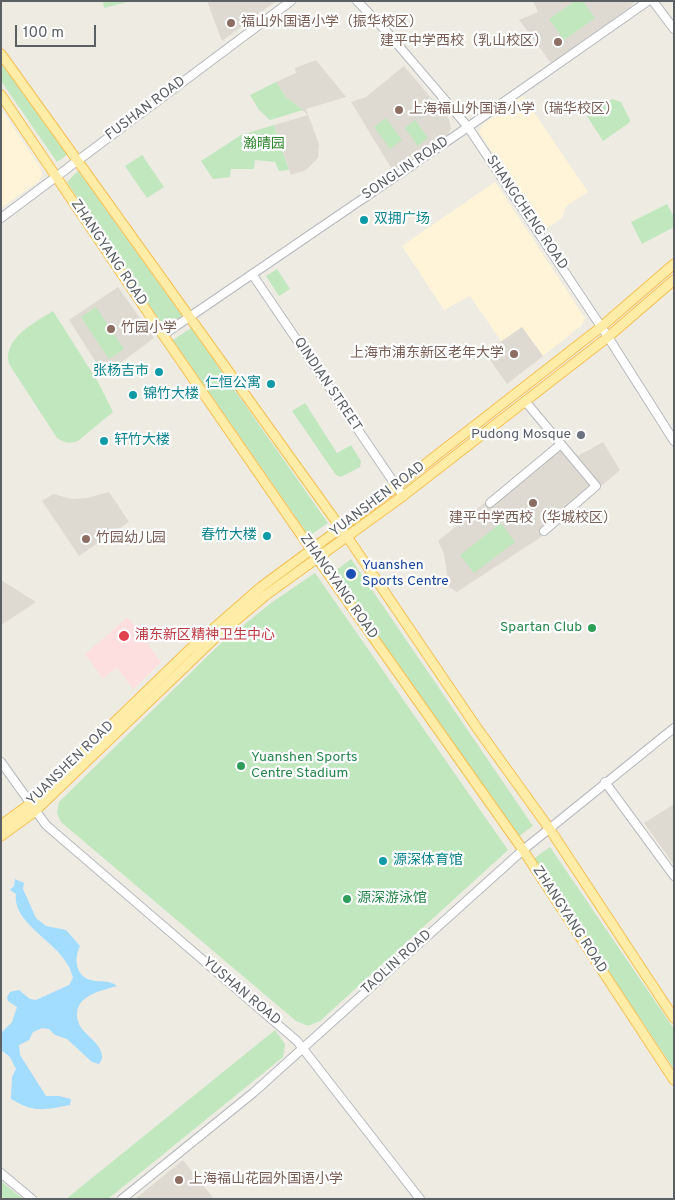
<!DOCTYPE html>
<html>
<head>
<meta charset="utf-8">
<style>
	body { margin:0 }
	#map { position:relative; width:675px; height:1200px; overflow:hidden; background:#eeebe3; font-family:Overpass,sans-serif }
	canvas { display:block }
	.frame { position:absolute; inset:0; border:2px solid #5b6064; pointer-events:none }
	.scale { position:absolute; left:15px; top:25px; width:81px; height:22px; box-sizing:border-box; border:2px solid #5b6064; border-top:0; padding-left:6px; font-size:15px; line-height:18px; white-space:nowrap; color:#5b6064; -webkit-text-stroke:4px #fff; paint-order:stroke }
</style>
</head>
<body>
<div id="map">
<canvas width="675" height="1200"></canvas>
<div class="frame"></div>
<div class="scale">100 m</div>
</div>
<script>
const ctx = document.querySelector('canvas').getContext('2d');
ctx.lineJoin = 'round';
function fill(path, color) {
  ctx.fillStyle = color;
  ctx.fill(path, 'evenodd');
}
function stroke(path, color, width, dash) {
  ctx.strokeStyle = color;
  ctx.lineWidth = width;
  ctx.lineCap = dash ? 'butt' : 'round';
  ctx.setLineDash(dash || []);
  ctx.stroke(path);
}
function drawText(font, color, halo, rows, align = 'center') {
  ctx.font = font + ' Overpass,"Noto Sans SC",sans-serif';
  ctx.lineWidth = 4.5;
  ctx.setLineDash([]);
  ctx.textBaseline = 'middle';
  ctx.strokeStyle = halo;
  ctx.fillStyle = color;
  for (const [text, x, y, turn = 0] of rows) {
    ctx.save();
    ctx.translate(x, y);
    ctx.rotate((+turn || 0) * Math.PI / 180);
    ctx.textAlign = isNaN(turn) ? turn : align;
    if (halo) ctx.strokeText(text, 0, 0);
    ctx.fillText(text, 0, 0);
    ctx.restore();
  }
}
const commercial = new Path2D(`
	M523,96L588,192L566,206L562,218L544,230L479,132L482,125Z
	M1,109L40,167L42,174L39,181L1,208Z
	M495,182L585,318L582,325L543,356L522,327L501,341L470,296L444,310L402,246Z`);
const education = new Path2D(`
	M207,1H276L222,41Z
	M533,1H635L629,8L551,63L519,20L538,12Z
	M316,60L346,97L306,109L319,144L318,158L306,170L291,175L274,125L308,115L286,97L276,82L296,73L295,68Z
	M404,66L449,119L451,129L448,134L393,171L351,102L366,97Z
	M118,287L154,338L104,375L69,320Z
	M522,327L543,356L507,384L485,353Z
	M538,411L578,456L603,442L620,470L544,535L457,592L449,587L444,554L438,541L555,445L532,417Z
	M109,492L129,522L79,556L42,501L53,494L72,499L87,498Z
	M1,580L36,602L1,625Z
	M674,804V865L644,823Z
	M183,1160L214,1199H135Z`);
const medical = new Path2D(`
	M128,617L161,662L133,689L117,667L103,679L85,654Z`);
const green = new Path2D(`
	M103,1H131L104,8Z
	M575,1H583L595,18L564,40L549,19Z
	M1,63L67,155L57,162L1,81Z
	M276,82L286,97L303,110L270,120L259,110L250,95Z
	M612,99L621,102L630,120L629,123L603,141L587,116Z
	M386,118L402,140L390,149L374,127Z
	M415,120L428,138L418,146L405,128Z
	M274,125L289,170L279,171L275,162L255,160L254,169H231L230,177L213,179L201,161L241,135Z
	M142,155L164,187L147,198L125,166Z
	M78,171L182,316L164,327L67,182Z
	M667,204L674,217V227L642,244L631,222Z
	M277,269L290,289L279,296L266,276Z
	M96,307L124,349L109,359L81,317Z
	M53,311L98,382L113,412L78,441C69,444 65,443 57,438L9,364C2,339 35,322 53,311Z
	M191,328L328,523L309,536L173,340Z
	M305,403L337,453L351,445L361,461L360,467L341,477L336,475L292,411Z
	M501,523L515,542L474,573L460,555Z
	M351,559L533,826L515,839L334,572Z
	M315,573L508,850L320,1021L308,1026L296,1021L61,822L57,813L59,802L220,644L271,603Z
	M550,847L674,1029V1069L533,859Z
	M275,1030L285,1044L283,1057L108,1199H66Z
	M1,1181L23,1199H1Z`);
const water = new Path2D(`
	M15,879L24,883L23,889L36,918L46,926L66,930L80,946C74,958 75,975 90,980C101,983 107,979 117,986C103,990 78,995 77,1013C75,1034 104,1040 102,1059L99,1064L92,1062L67,1039L55,1035L49,1029L42,1028L33,1032L29,1040L19,1045L20,1055L46,1096H59L71,1099L70,1105C45,1110 34,1113 11,1099L12,1077L16,1069L10,1057L1,1050V1033L12,1022L17,1007L8,1001L7,997L10,992L19,990L30,999L36,1000L69,985L73,978C67,944 12,927 16,894L10,890L14,886Z`);
const minor = new Path2D(`
	M357,1L387,32L468,127L608,337L674,441
	M653,1L674,29
	M1,218L291,1
	M252,274L403,496
	M163,335L468,127L648,1
	M525,401L596,486L544,531
	M490,503L561,444
	M1,762L46,825L297,1041L420,1199
	M605,782L674,876
	M1,1173L32,1199
	M122,1199L253,1093L523,850L674,728`);
const major = new Path2D(`
	M1,54L348,538L477,728L549,828L674,1018
	M1,95L163,335L322,565L523,850L674,1080
	M1,825L30,804L189,650L261,587L397,486L601,327L674,264
	M1,836L34,812L215,638L266,595L403,496L608,337L674,280`);
const markers = [
	[231,23,5,"#8d6e63"],
	[558,42,5,"#8d6e63"],
	[399,110,5,"#8d6e63"],
	[364,220,5,"#0f9aa8"],
	[111,329,5,"#8d6e63"],
	[514,354,5,"#8d6e63"],
	[159,372,5,"#0f9aa8"],
	[271,384,5,"#0f9aa8"],
	[133,395,5,"#0f9aa8"],
	[581,435,5,"#6b7280"],
	[104,441,5,"#0f9aa8"],
	[533,503,5,"#8d6e63"],
	[267,536,5,"#0f9aa8"],
	[86,539,5,"#8d6e63"],
	[351,574,6,"#1a4fb4"],
	[592,628,5,"#2e9e5b"],
	[124,636,6,"#e0444e"],
	[241,766,5,"#2e9e5b"],
	[383,861,5,"#0f9aa8"],
	[347,899,5,"#2e9e5b"],
	[179,1180,5,"#8d6e63"]
];
const educationNames = [
	["福山外国语小学（振华校区）",241,23],
	["建平中学西校（乳山校区）",548,42,"right"],
	["上海福山外国语小学（瑞华校区）",409,110],
	["竹园小学",121,329],
	["上海市浦东新区老年大学",504,354,"right"],
	["建平中学西校（华城校区）",533,519,"center"],
	["竹园幼儿园",96,539],
	["上海福山花园外国语小学",189,1180]
];
const streetNames = [
	["FUSHAN ROAD",146,109,-37],
	["SONGLIN ROAD",406,169,-34],
	["SHANGCHENG ROAD",526,213,56],
	["ZHANGYANG ROAD",108,253,56],
	["QINDIAN STREET",327,385,56],
	["YUANSHEN ROAD",378,500,-37],
	["ZHANGYANG ROAD",338,587,55],
	["YUANSHEN ROAD",71,764,-44],
	["ZHANGYANG ROAD",569,920,57],
	["TAOLIN ROAD",397,963,-42],
	["YUSHAN ROAD",241,992,40]
];
const parkNames = [
	["瀚晴园",264,145]
];
const cultureNames = [
	["双拥广场",374,220],
	["张杨吉市",149,372,"right"],
	["仁恒公寓",261,384,"right"],
	["锦竹大楼",143,395],
	["轩竹大楼",114,441],
	["春竹大楼",257,536,"right"],
	["源深体育馆",393,861]
];
const worshipNames = [
	["Pudong Mosque",571,435]
];
const transitNames = [
	["Yuanshen",362,566],
	["Sports Centre",362,582]
];
const leisureNames = [
	["Spartan Club",582,628,"right"],
	["Yuanshen Sports",251,758],
	["Centre Stadium",251,774],
	["源深游泳馆",357,899]
];
const healthNames = [
	["浦东新区精神卫生中心",135,636]
];
fill(commercial, '#fff4d7');
fill(education, '#dfdad1');
fill(medical, '#fcdfde');
fill(green, '#c0e7be');
fill(water, '#a2dcff');
stroke(minor, '#b6b9be', 10);
stroke(major, '#f7c053', 11);
stroke(minor, '#fff', 8);
stroke(major, '#ffeca7', 9);
for (const [x, y, r, color] of markers) {
  const dot = new Path2D();
  dot.arc(x, y, r, 0, 2 * Math.PI);
  ctx.fillStyle = color;
  ctx.fill(dot);
  stroke(dot, '#fff', 2);
}
drawText('14px', '#785e54', '#fff', educationNames, 'left');
drawText('14px', '#5b6064', '#fff', streetNames);
drawText('14px', '#318631', '#fff', parkNames);
drawText('14px', '#0d838f', '#fff', cultureNames, 'left');
drawText('14px', '#5b616d', '#fff', worshipNames, 'right');
drawText('14px', '#164399', '#fff', transitNames, 'left');
drawText('14px', '#27864d', '#fff', leisureNames, 'left');
drawText('14px', '#be3a42', '#fff', healthNames, 'left');
</script>
</body>
</html>
